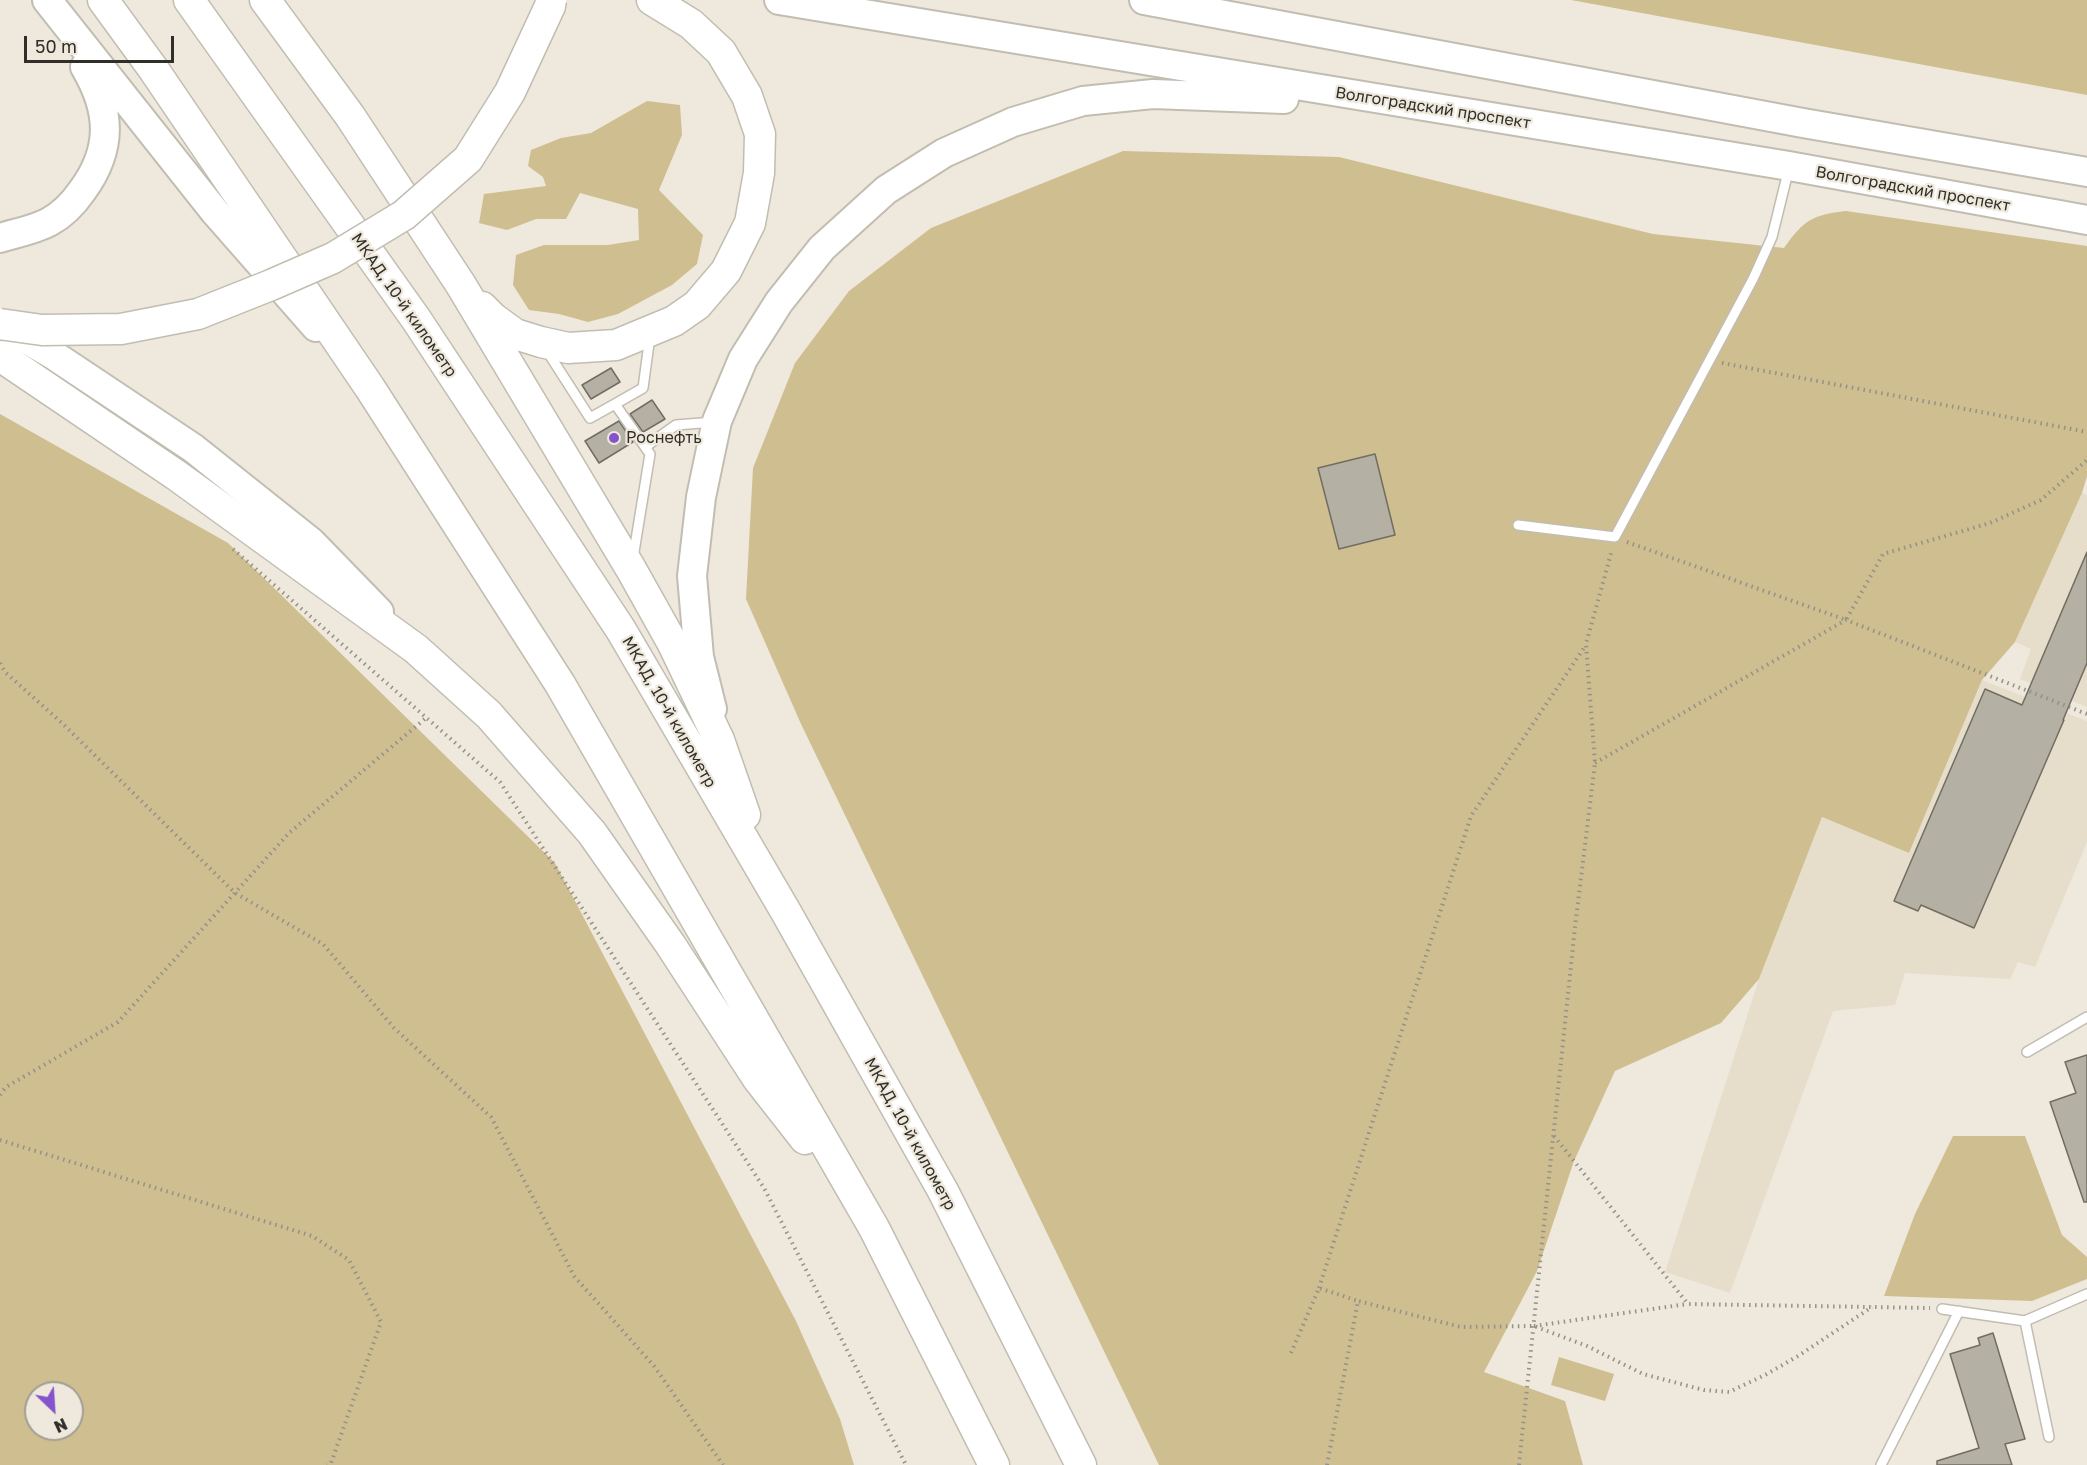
<!DOCTYPE html>
<html>
<head>
<meta charset="utf-8">
<style>
	body { margin:0 }
	#map { position:relative; width:2087px; height:1465px; overflow:hidden; background:#eee9dc; font-family:"Golos Text",sans-serif }
	canvas { display:block }
	.north { position:absolute; left:24px; top:1381px; width:60px; height:60px; box-sizing:border-box; background:#eee9dc; border:2px solid #a29e94; border-radius:50%; rotate:155deg; font-size:16px; font-weight:700; line-height:24px; text-align:center; color:#302e29 }
	.north::after { content:''; display:block; margin:auto; width:21px; height:27px; background:#8553cb; clip-path:polygon(50% 0,100% 100%,50% 72%,0 100%) }
	.scale { position:absolute; left:24px; top:36px; width:150px; height:27px; box-sizing:border-box; border:3px solid #302e29; border-top:0; padding-left:8px; font-size:18px; line-height:21px; white-space:nowrap; color:#302e29; -webkit-text-stroke:4px #eee9dc; paint-order:stroke }
</style>
</head>
<body>
<div id="map">
<canvas width="2087" height="1465"></canvas>
<div class="north">N</div>
<div class="scale">50 m</div>
</div>
<script>
const ctx = document.querySelector('canvas').getContext('2d');
ctx.lineJoin = 'round';
function fill(path, color) {
  ctx.fillStyle = color;
  ctx.fill(path, 'evenodd');
}
function stroke(path, color, width, dash) {
  ctx.strokeStyle = color;
  ctx.lineWidth = width;
  ctx.lineCap = dash ? 'butt' : 'round';
  ctx.setLineDash(dash || []);
  ctx.stroke(path);
}
function drawText(font, color, halo, rows, align = 'center') {
  ctx.font = font + ' "Golos Text",sans-serif';
  ctx.lineWidth = 4.5;
  ctx.setLineDash([]);
  ctx.textBaseline = 'middle';
  ctx.strokeStyle = halo;
  ctx.fillStyle = color;
  for (const [text, x, y, turn = 0] of rows) {
    ctx.save();
    ctx.translate(x, y);
    ctx.rotate((+turn || 0) * Math.PI / 180);
    ctx.textAlign = isNaN(turn) ? turn : align;
    if (halo) ctx.strokeText(text, 0, 0);
    ctx.fillText(text, 0, 0);
    ctx.restore();
  }
}
const built = new Path2D(`
	M2082,493L2087,495V707L2020,679L2031,649L2015,642Z
	M1982,680L2087,721V842L2035,967L2018,962L2010,979L1905,973L1895,1005L1833,1011L1730,1293L1665,1272L1759,979L1822,817L1909,853Z`);
const green = new Path2D(`
	M1571,0H2087V95Z
	M647,101L680,105L682,135L659,190L703,235L697,264L672,285L618,314L588,322L559,314L529,310L513,285L516,255L544,245H608L639,240L638,209L580,193L566,219H536L507,230L479,223L484,194L546,186L543,177L528,166L531,150L561,138L591,133Z
	M1123,151L1339,157L1653,234L1784,248C1804,220 1812,215 1846,211L2087,246V476L2082,493L2015,642L1982,680L1909,853L1822,817L1759,979L1721,1023L1615,1071L1574,1161L1537,1271L1484,1372L1565,1401L1583,1465H1159L801,724L746,599L753,468L795,363L849,291L931,228Z
	M0,414L228,543L555,863L796,1321L840,1419L854,1465H0ZM36,1393H72V1429H36Z
	M1953,1136H2025L2062,1235L2087,1257V1279L2032,1301L1884,1296L1915,1214Z
	M1559,1357L1614,1374L1605,1401L1551,1385Z`);
const building = new Path2D(`
	M611,368L620,382L591,399L582,385Z
	M652,400L665,419L643,432L630,414Z
	M619,421L633,442L599,463L585,441Z
	M1375,454L1395,535L1339,549L1318,468Z
	M2087,552V663L2063,720H2064L1974,928L1921,905L1918,911L1894,901L1985,689L2022,705Z
	M2087,1055V1202H2084L2050,1102L2076,1093L2065,1062Z
	M1993,1333L2025,1439L2005,1444L2012,1465H1937V1461L1979,1448L1950,1354L1980,1345L1978,1338Z`);
const path = new Path2D(`
	M1722,363L2087,432
	M1627,542L1846,620L1883,554L1990,523L2041,500L2087,460
	M233,549L500,782L764,1188L906,1465
	M0,663L5,672L62,723L235,893L323,944L394,1028L491,1117L574,1276L654,1366L723,1465
	M1595,763L1846,620L2087,714
	M0,1095L6,1087L118,1022L289,833L426,718
	M1554,1136L1688,1304L1930,1308
	M0,1140L312,1236L349,1260L381,1322L331,1463L327,1465
	M1319,1288L1471,816L1586,645
	M1534,1326L1687,1304
	M1291,1353L1319,1288L1358,1301
	M1327,1465L1358,1301L1461,1327L1534,1326L1587,1346L1643,1374L1704,1390L1729,1392L1765,1375L1798,1356L1872,1307
	M1519,1465L1575,927L1595,763L1586,644L1612,550`);
const service = new Path2D(`
	M547,351L590,418L615,404L650,454L633,558
	M615,404L643,388L650,336
	M645,447L676,425L714,422
	M1518,525L1615,537L1753,279L1772,237L1789,168
	M2027,1052L2087,1017
	M1942,1309L2025,1321L2087,1294
	M2025,1321L2049,1437
	M1881,1465L1959,1311`);
const primary = new Path2D(`
	M47,0L215,212L316,327
	M779,0L1789,166L2087,220
	M1144,0L1803,123L2087,172
	M0,238C16,233 34,230 49,222C62,215 73,204 82,191C113,149 111,111 85,67
	M2,325L55,356L193,448L311,542L379,612
	M712,709L699,657L692,576L701,497L717,421L743,359L779,302L822,248L886,190L944,153L1013,122L1083,101L1153,94L1284,99`);
const trunk = new Path2D(`
	M103,0L154,70L370,388L560,684L874,1228L994,1465
	M189,0L416,319L621,630L786,912L943,1191L1081,1465
	M265,0L350,116L461,285L631,569L673,644L719,740L745,815
	M482,307L493,318L515,334L541,342L568,348L616,345L674,321L697,305L726,271L750,223L759,173L760,134L747,96L721,52L691,24L652,0
	M0,356L176,475L416,649L489,715L592,833L670,944L758,1079L805,1139`);
const trunkBridge = new Path2D(`
	M0,324L42,330L121,329L198,314L271,285L333,258L404,215L468,159L510,92L550,6L551,0`);
const markers = [
	[614,438,6,"#8553cb"]
];
const streetNames = [
	["Волгоградский проспект",1433,108,9],
	["Волгоградский проспект",1913,189,10],
	["МКАД, 10-й километр",404,305,55],
	["МКАД, 10-й километр",669,712,60],
	["МКАД, 10-й километр",910,1134,61]
];
const poiNames = [
	["Роснефть",626,438]
];
fill(built, '#e6decb');
fill(green, '#cfbe90');
fill(building, '#b5b0a4');
stroke(building, '#716d62', 1.5);
stroke(service, '#c2bdb1', 12);
stroke(primary, '#c2bdb1', 32);
stroke(trunk, '#c2bdb1', 33);
stroke(path, '#949187', 4, [1.5, 4.5]);
stroke(service, '#fff', 9);
stroke(primary, '#fff', 28);
stroke(trunk, '#fff', 30);
stroke(trunkBridge, '#c2bdb1', 33, []);
stroke(trunkBridge, '#fff', 30);
for (const [x, y, r, color] of markers) {
  const dot = new Path2D();
  dot.arc(x, y, r, 0, 2 * Math.PI);
  ctx.fillStyle = color;
  ctx.fill(dot);
  stroke(dot, '#eee9dc', 2);
}
drawText('16px', '#302e29', '#eee9dc', streetNames);
drawText('16px', '#302e29', '#eee9dc', poiNames, 'left');
</script>
</body>
</html>
